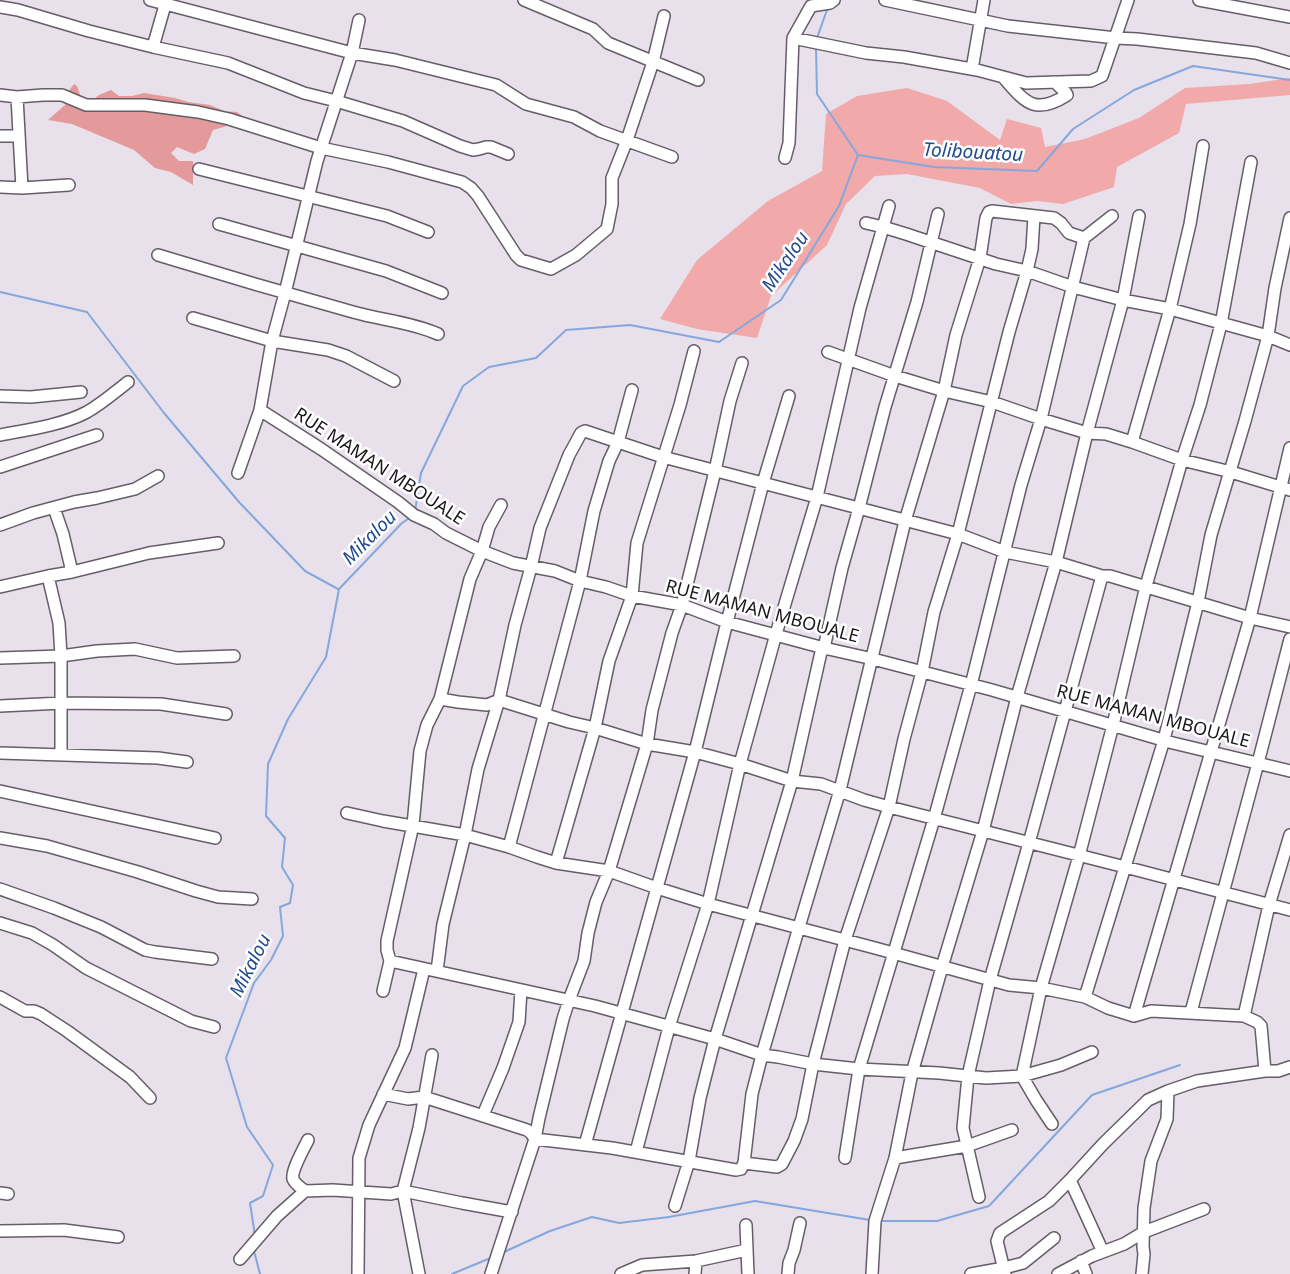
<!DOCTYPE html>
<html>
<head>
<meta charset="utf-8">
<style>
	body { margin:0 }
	canvas { display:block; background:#e8e0eb }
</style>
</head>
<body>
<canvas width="1290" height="1274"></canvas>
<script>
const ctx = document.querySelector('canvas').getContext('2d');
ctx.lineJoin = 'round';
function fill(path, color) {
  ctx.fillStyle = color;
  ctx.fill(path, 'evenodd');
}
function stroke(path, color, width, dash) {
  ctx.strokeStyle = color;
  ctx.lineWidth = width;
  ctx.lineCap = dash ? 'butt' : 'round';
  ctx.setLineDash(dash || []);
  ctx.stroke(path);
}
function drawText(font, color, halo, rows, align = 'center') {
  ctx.font = font + ' "Noto Sans",sans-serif';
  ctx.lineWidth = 5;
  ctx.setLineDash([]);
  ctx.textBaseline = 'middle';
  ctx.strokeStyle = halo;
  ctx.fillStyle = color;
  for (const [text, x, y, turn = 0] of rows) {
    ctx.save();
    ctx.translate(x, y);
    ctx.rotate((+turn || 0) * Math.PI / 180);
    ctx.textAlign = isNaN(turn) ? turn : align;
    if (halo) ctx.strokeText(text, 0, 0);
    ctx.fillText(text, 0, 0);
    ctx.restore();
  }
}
const green = new Path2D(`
	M1290,78V95L1186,104L1179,133L1117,167L1114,187L1063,204L1037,201L1011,204L980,188L907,174L875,176L846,204L827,245L771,296L757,338L697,329L660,319L697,260L768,201L822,171L826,114L857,96L907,88L947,101L1000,140L1007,119L1041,128L1045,147L1085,139L1139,118L1185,88L1249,84Z`);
const forest = new Path2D(`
	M74,84L77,86L81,97L90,102L99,95L111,90L119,96H132L144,93L175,98L188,102L210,105L224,111L237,112L245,118L227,126L213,130L205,149L194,154L177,147L171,153L179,161H193V185L171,172L155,168L134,150L72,124L48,120L66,104L68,92Z`);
const stream = new Path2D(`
	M817,38L828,7
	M816,48L817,94L858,155
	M858,155L934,167L1037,171L1073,129L1134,90L1193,66L1290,80
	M0,292L87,312L164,413L239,502L305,571L338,589
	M415,511L421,473L463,386L489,367L536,358L566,330L630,325L719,342L781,300L839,206L858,155
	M880,1221H937L989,1206L1092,1095L1180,1065
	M254,1236V1229L250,1203L263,1196L273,1165L247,1127L226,1058L254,983L271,960L283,936L280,907L290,903L293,885L282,867L285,838L266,816L268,764L288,719L326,657L339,589L402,523L411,517
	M254,1251L260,1274
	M504,1252L550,1231L592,1217L619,1223L669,1217L755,1201L870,1220
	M452,1274L493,1257`);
const minor = new Path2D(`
	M150,0L352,53L395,60L496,85L526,104L574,117L600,131L672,157
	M524,0L593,29L608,43L698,80
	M885,0L1008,26L1116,38L1137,39L1256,53L1290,63
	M1199,0L1290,17
	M0,7L18,10L89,31L153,47L228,63L304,93L336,101L403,121L460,146L473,150L479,149L486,147H491L508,154
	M793,38L866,53L904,57L977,70L1026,83L1091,81L1102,76L1128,0
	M153,47L165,5
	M972,69L984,0
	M1003,77C1025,102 1034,116 1067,95L1066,93L1055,82
	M0,95L17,97L43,95H62L86,105H145L198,112L229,119L321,148L388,162L462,182L471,188L478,196L516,255L521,260L551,269L576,255L607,229L612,204V178L627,140L653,62L664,16
	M17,97L22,188
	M0,136H19
	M785,158L789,143L793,38L811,6L830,3L834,0
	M199,169L387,216L428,232
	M0,187L22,188L69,185
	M866,223L883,227L906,234L996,264L1027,271L1073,287L1123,300L1170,309L1268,336L1290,345
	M219,224L386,271L442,293
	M158,255C223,275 288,294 353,312C381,320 411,322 438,334
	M193,318L272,341L328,350L346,356L394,381
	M828,352L895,376L944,391L992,402L1041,419L1087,433L1106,434L1132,442L1182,460L1231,472L1290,490
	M0,396L31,397L81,392
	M260,410L321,449L398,502L414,515L434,524L446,533L482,551L513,563L555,571L580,581L606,587L632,596L682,605L727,622L824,648L873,659L992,690L1173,743L1290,771
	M0,435C27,430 63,425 87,412C101,404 115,392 128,382
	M1132,442L1170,309L1190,224L1203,146
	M0,467L97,435
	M238,473L260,410L272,341L285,293L317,161L352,53L359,20
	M54,508L63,534L72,572
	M0,525L33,513L74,502L97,498L135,489L158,476
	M48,576L59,623L61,656V754
	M0,587L48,576L72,572L149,553L218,543
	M0,658L61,656L97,651L135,649L177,658L234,656
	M440,699L458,702L487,705L499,700L569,722L595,728L647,744L695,752L740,764L792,781L821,784L864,800L889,807L1129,868L1290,910
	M0,706L62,703L161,704L226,714
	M0,753L158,758L187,762
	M0,791L215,838
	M347,813L383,821L465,835L509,847L537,857L556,863L609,871L657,888L708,904L875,948L1009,985L1041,988L1085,997L1108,1008L1134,1016L1151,1011L1244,1016
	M1290,835L1269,905L1244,1016L1257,1022L1261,1026L1265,1071H1278L1290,1067
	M0,838L47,846L138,872L196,891L218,897L252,899
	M509,847L580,581L594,511L609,461L618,442L632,390
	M556,863L595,728L609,661L632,596L637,543L680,405L694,351
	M0,889L54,908L101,927L145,950L155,952L212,959
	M0,923L32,933L53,945L86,968L191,1021L214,1027
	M390,961L595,1006L715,1039L762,1055L778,1057L813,1064L859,1069L939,1073L986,1078L1022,1076L1061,1065L1092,1052
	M437,971L443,924L465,835L478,769L499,700L515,625L531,567L540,528L569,455L581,433L585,431L663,457L958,534L1005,552L1056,562L1102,576H1110L1250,618L1290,627
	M383,991L390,961L387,950V941L413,825L420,751L427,725L440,699L470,579L482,551L489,527L501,505
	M0,997L25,1011H34L41,1014L67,1031L130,1077L150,1098
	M1085,997L1164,740L1198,602L1211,535L1245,421L1268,336L1275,288L1290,218
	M1191,1012L1258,763L1290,639
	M1134,1016L1250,618L1290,448
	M383,1094L408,1099L424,1097L527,1130L531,1133L535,1139L612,1148L736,1170L741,1169L744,1163L752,1094L762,1055L799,927L840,790L905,521L944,391L956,335L980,258L986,218L989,212L992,211L1054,218L1061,223L1069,233L1084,238
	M483,1115L503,1068L519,1022L521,990
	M1052,1124L1036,1100L1022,1076L1041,988L1079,856L1113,725L1146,586L1182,460L1200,405L1221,324L1251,162
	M585,1145L695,752L727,622L763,483L789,396
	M636,1152L669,1027L708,904L740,764L776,634L817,497L860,308L889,206
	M845,1158L859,1069L934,819L971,685L1021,485L1041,419L1084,238L1112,216
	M895,1158L967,1146L1012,1130
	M744,1163L777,1167L782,1164L794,1141L802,1119L813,1064L845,940L889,807L904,739L922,672L934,612L958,534L1009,332L1027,271L1032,249L1034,216
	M1070,1180L1103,1252
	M305,1191C301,1188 295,1184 293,1179C291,1171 304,1148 308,1140
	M0,1193L8,1194
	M979,1197L963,1128L968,1076L990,980L1029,843L1102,576
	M675,1206L689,1161L700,1098L715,1039L792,781L821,652L824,648L842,568L859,508L885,407L917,302L938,214
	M746,1225L748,1274
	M0,1231L64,1230L118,1237
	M240,1259L277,1216L305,1191L333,1190L391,1194L403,1191L462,1203L512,1212
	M1081,1261L1086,1274
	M358,1274L359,1158L369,1125L405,1048L424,969
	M419,1274L403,1191L419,1128L432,1055
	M491,1274L535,1139L539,1118L563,1019L569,1000L584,961L588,933L596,902L609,871L647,744L652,710L672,633L682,605L715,471L730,401L742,363
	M621,1274L642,1265L696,1261L747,1250
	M695,1274L696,1261
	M788,1274L789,1263L794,1250L800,1223
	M872,1274L875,1221L895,1158L912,1073L942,967L983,831L1017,697L1056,562L1087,433L1123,300L1139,216
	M971,1274L1004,1268L1023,1263L1054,1238
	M1005,1274L997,1241L1000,1233L1049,1201L1070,1180L1103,1144L1148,1100L1168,1091L1197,1081L1265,1071
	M1058,1274L1092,1256L1124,1244L1144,1232L1204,1209
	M1142,1274L1144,1254L1143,1247L1144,1208L1151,1161L1167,1119L1168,1091`);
const streetNames = [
	["RUE MAMAN MBOUALE",379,467,33],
	["RUE MAMAN MBOUALE",762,612,15],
	["RUE MAMAN MBOUALE",1153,717,15]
];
const waterNames = [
	["Tolibouatou",973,153,3],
	["Mikalou",786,262,-56],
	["Mikalou",370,538,-45],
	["Mikalou",251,966,-63]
];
fill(green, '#f1a9a9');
fill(forest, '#e49a9a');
stroke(stream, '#84a7de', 2);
stroke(minor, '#655e67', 14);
stroke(minor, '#fff', 11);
drawText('18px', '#1a171b', '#fff', streetNames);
drawText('italic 19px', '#204a8d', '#fff', waterNames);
</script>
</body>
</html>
